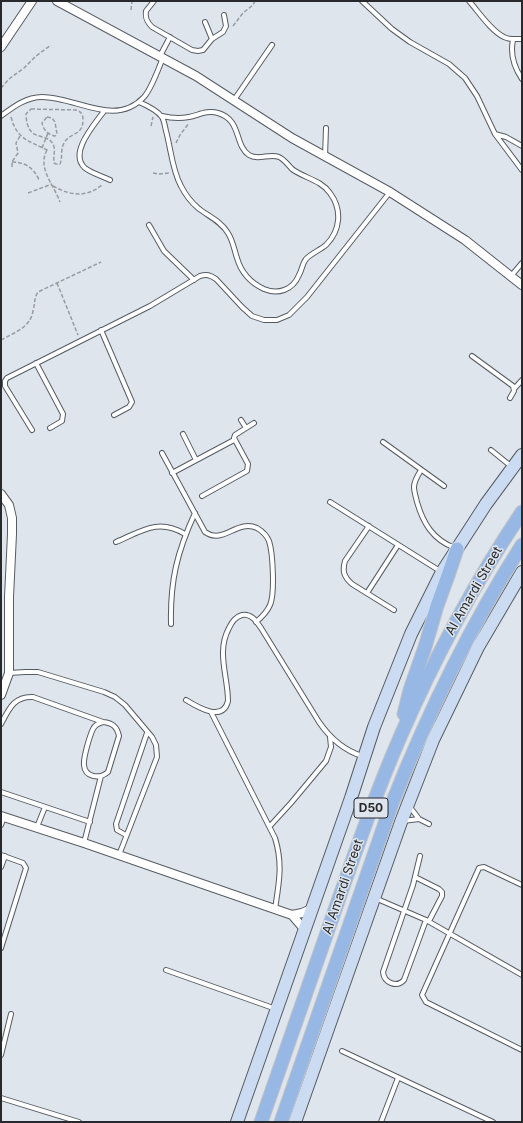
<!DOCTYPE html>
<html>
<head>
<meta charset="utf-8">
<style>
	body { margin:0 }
	#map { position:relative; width:523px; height:1123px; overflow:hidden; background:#dfe5ec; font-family:Inter,sans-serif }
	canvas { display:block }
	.frame { position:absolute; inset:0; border:2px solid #27292c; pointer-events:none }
</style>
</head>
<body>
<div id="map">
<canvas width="523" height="1123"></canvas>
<div class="frame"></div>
</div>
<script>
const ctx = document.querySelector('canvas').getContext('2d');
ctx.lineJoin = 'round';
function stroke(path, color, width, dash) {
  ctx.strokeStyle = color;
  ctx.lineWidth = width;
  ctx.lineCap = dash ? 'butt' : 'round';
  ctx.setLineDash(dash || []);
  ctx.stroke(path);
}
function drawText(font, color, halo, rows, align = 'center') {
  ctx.font = font + ' Inter,sans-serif';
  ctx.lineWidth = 3;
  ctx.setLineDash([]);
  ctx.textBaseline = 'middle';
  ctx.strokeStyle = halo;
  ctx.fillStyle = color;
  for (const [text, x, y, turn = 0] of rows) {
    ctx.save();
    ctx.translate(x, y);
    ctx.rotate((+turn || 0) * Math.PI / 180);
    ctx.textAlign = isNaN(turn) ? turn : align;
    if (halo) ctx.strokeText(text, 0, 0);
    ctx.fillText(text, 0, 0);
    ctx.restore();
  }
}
const path = new Path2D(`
	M131,10L132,1
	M233,26L243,13L253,5L255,1
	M1,88L9,79L24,68L36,56L51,45
	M31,109L77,110C81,112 83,114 83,120C83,136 70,132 64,143C60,150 63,158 60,164H56L54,163C53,157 56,149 53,144C46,131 27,144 26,114Z
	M11,117C17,140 30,141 49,151
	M47,117L52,118L55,122L57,134L55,136C48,135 43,129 42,123Z
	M151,126L153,117
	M176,143L180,135L189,123
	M42,148L48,133
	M47,150C37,168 54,185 60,202
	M12,162C25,162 34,168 39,180
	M12,167V162L18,153L16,143L20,136
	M153,173L159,174L170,173
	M53,186C71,196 87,198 103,184
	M28,193L52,184
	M57,283L78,335
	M1,340C15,332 30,328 33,311C35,304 34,298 38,292L101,262`);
const lane = new Path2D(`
	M154,1L146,11C145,18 147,22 152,27L192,50L198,51L203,50L212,39L223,32L226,26L224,15
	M362,1L392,29L410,42L449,64L465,78L477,96L495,134L522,170
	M469,1C478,11 491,31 504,37C509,40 516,39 522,39
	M205,22L212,39
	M513,40C510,54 514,67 522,79
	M160,56L170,37
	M234,100L272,45
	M139,102C146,105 157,110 162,117C164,120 165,127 166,131C171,149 172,170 181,186C185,194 191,202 198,208C208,216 221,221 228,233C233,241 234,249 237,258C241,272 251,283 264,289C278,295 293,290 299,275C302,270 302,264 306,259C312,253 320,250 326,245C341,230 342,209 330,193C321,180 304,178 292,169C288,165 284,159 279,157C269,153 259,161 249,155C234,145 242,120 218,113C207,110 199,115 189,117C179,119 170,118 162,116
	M104,111C95,124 68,153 85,168C91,173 102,176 110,180
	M1,116C13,107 26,97 42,97C77,97 115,128 144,97C152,88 158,69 163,58
	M495,134L506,137L522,146
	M325,157L326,128
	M149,225L164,251L194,280
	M511,276L522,263
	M101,330L132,402L129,407L114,415
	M472,356L513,386L514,391L510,398
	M36,363L63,414L62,421L50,428
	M514,389L522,380
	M241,420L246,428
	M32,430L5,386V381L7,378L150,306L200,276C207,274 210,275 216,279L242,307L252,316L264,320H277L289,315L307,297L390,192
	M183,434L196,460
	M383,442L444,486
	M491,450L512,467
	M162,453L205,532C223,545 237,519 257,528C262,531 267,536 269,541C273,553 275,594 270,605C267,612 262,617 256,622
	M421,470C418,475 414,481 414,487C414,492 416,497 417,502C423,523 433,540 455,548
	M172,473L234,440
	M202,496L247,471L248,464L234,438L235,435L254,423
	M330,502L440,571
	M369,526L345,561C342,571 344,577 352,584L394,610
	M116,542C142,531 158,518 185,534
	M367,593L398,545
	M171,624C170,581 177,552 195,513
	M9,673L25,672H38L104,692L115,697L125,705L152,737L156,745L157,757L119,855
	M186,700C199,708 223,722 228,701C228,676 216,652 229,628C232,622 235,617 242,615C251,613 256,621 261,628L319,722C330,738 343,750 362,756
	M211,712L275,838C283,864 279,883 275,909
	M103,722C113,723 117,727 119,736L108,772C100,779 85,778 84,765C83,758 90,735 93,729C95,725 99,723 103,722Z
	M1,724C9,709 14,696 33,697L103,722
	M1,792L90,822
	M410,807L419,819L429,824
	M403,821L419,819
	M1,825L4,817
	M270,826L291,803L326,761L331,747L330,737
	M37,827L45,807
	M126,835L117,830L116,824L147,733
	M84,843L101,776
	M1,855L23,863L26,868L1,948
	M420,856L413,885L383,972C384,983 397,988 404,980L426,920
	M1,867L5,856
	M415,877L439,889L442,892V896L429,921
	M522,885L484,867L479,868L422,995L426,1002L522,1050
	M375,898L426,920L522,975
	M166,970L276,1009
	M342,1051L493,1122
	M1,1055L11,1014
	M1,1098L79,1122
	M381,1122L398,1078`);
const street = new Path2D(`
	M57,1L196,76L292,138L390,192L465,240L522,285
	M1,47L32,1
	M1,494L9,505L12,518V534L9,597V673L1,695
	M1,816L84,843L292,915L304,929
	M292,915L302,913L311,909`);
const secondary = new Path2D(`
	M237,1122L351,798L374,727L411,634L442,572L486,504L522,455
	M295,1122L401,822L433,740L478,647L522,572`);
const primary = new Path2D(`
	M404,714L410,690L425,647L437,606L449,573L457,549
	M261,1122C286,1049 312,977 337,904C357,847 377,790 401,735C435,657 475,582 522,512
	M281,1122L391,806C427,715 469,628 522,545`);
const shields = [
	[371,808,34]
];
const shieldNames = [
	["D50",371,808]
];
const streetNames = [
	["Al Amardi Street",474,591,-60],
	["Al Amardi Street",343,887,-71]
];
stroke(lane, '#575c63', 6);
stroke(street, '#575c63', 10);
stroke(secondary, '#575c63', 14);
stroke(primary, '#c3c3c4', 15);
stroke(path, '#989ca2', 1.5, [4, 2]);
stroke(lane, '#fff', 4);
stroke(street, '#fff', 8);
stroke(secondary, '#cbdcf2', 12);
stroke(primary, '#97b8e5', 13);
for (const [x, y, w] of shields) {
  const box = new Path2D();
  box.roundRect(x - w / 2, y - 10, w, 20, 3);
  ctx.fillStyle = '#dfe5ec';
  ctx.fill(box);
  stroke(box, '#27292c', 1);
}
drawText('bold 12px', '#27292c', null, shieldNames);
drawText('13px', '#27292c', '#dfe5ec', streetNames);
</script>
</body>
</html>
